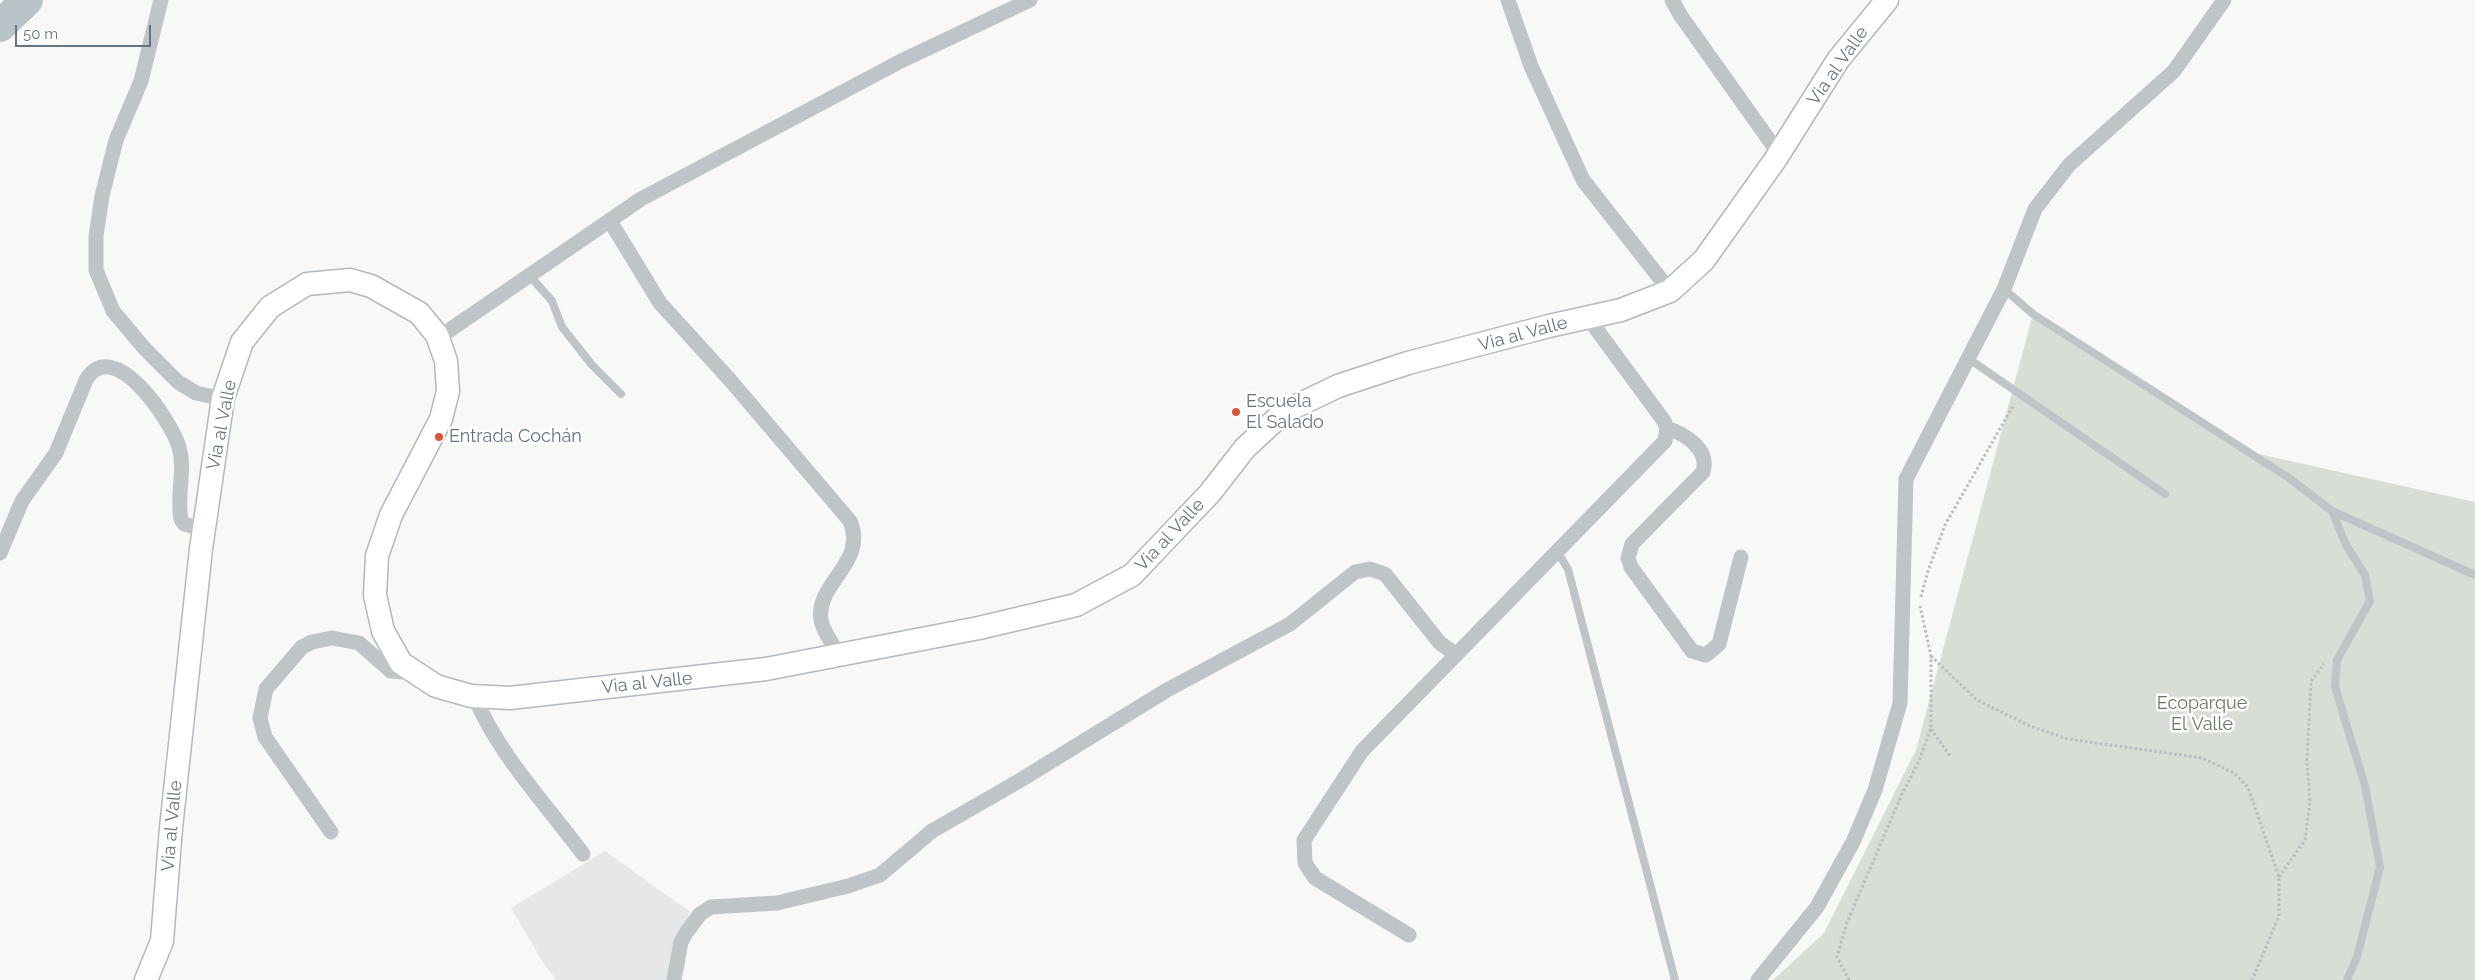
<!DOCTYPE html>
<html>
<head>
<meta charset="utf-8">
<style>
	body { margin:0 }
	#map { position:relative; width:2475px; height:980px; overflow:hidden; background:#f8f8f6; font-family:Raleway,sans-serif }
	canvas { display:block }
	.scale { position:absolute; left:15px; top:25px; width:136px; height:22px; box-sizing:border-box; border:2px solid #65747e; border-top:0; padding-left:6px; font-size:15px; line-height:18px; white-space:nowrap; color:#65747e; -webkit-text-stroke:4px #fff; paint-order:stroke }
</style>
</head>
<body>
<div id="map">
<canvas width="2475" height="980"></canvas>
<div class="scale">50 m</div>
</div>
<script>
const ctx = document.querySelector('canvas').getContext('2d');
ctx.lineJoin = 'round';
function fill(path, color) {
  ctx.fillStyle = color;
  ctx.fill(path, 'evenodd');
}
function stroke(path, color, width, dash) {
  ctx.strokeStyle = color;
  ctx.lineWidth = width;
  ctx.lineCap = dash ? 'butt' : 'round';
  ctx.setLineDash(dash || []);
  ctx.stroke(path);
}
function drawText(font, color, halo, rows, align = 'center') {
  ctx.font = font + ' Raleway,sans-serif';
  ctx.lineWidth = 5;
  ctx.setLineDash([]);
  ctx.textBaseline = 'middle';
  ctx.strokeStyle = halo;
  ctx.fillStyle = color;
  for (const [text, x, y, turn = 0] of rows) {
    ctx.save();
    ctx.translate(x, y);
    ctx.rotate((+turn || 0) * Math.PI / 180);
    ctx.textAlign = isNaN(turn) ? turn : align;
    if (halo) ctx.strokeText(text, 0, 0);
    ctx.fillText(text, 0, 0);
    ctx.restore();
  }
}
const built = new Path2D(`
	M605,851L689,911L675,980H556L543,962L511,908Z`);
const green = new Path2D(`
	M2033,314L2245,451L2475,502V980H1773L1824,933L1916,750Z`);
const river = new Path2D(`
	M0,26L27,0`);
const path = new Path2D(`
	M1921,597L1928,571L1945,525L2014,404
	M1931,656L1977,700L2030,726L2068,739L2202,758L2234,773L2248,787L2279,877V916L2252,980
	M1931,729L1950,756
	M2279,877L2305,840L2310,802L2307,760L2311,681L2324,664
	M1849,980L1837,957L1846,925L1902,794L1919,761L1931,728V656L1920,606`);
const service = new Path2D(`
	M530,276L552,301L562,327L592,365L621,394
	M2004,289L2033,314L2289,478L2332,511L2475,575
	M1969,359L2165,494
	M2332,511L2346,545L2365,575L2370,601L2337,660L2335,687L2365,786L2380,867L2357,957L2347,980
	M1558,553L1568,569L1675,980`);
const minor = new Path2D(`
	M161,0L141,81L116,140L102,196L96,236V270L113,311L145,349L178,382L196,393L224,399
	M1508,0L1531,66L1583,180L1670,291
	M1672,0L1681,16L1779,154
	M610,221L660,303L730,380L850,521C868,563 815,583 821,620C823,631 833,645 839,655
	M438,338L641,199L901,61L1030,0
	M1667,428C1685,434 1710,449 1703,472L1632,544L1628,558L1631,567L1692,651L1706,655L1719,644L1741,557
	M0,553L22,501L56,453L86,380C113,334 171,420 179,447C186,471 176,495 181,519L184,524L203,529
	M474,696C499,755 545,803 583,854
	M331,832L265,737L260,718L266,689L302,647L312,642L332,638L359,643L391,671L414,673
	M1409,935L1315,878L1305,863L1304,840L1362,751L1665,441L1667,428L1664,421L1594,326L1593,317
	M674,980L681,942L686,933L700,914L711,907L777,903L848,886L880,875L932,831L1019,781L1167,690L1290,624L1355,572L1370,569L1385,574L1439,642L1456,655
	M1758,980L1817,907L1853,842L1875,790L1900,703L1906,479L2004,289L2035,209L2069,165L2174,71L2224,0`);
const secondary = new Path2D(`
	M146,980L162,941L171,828L201,549L223,398L242,342L270,307L307,284L350,280L371,286L419,313L437,335L446,361L448,391L441,419L391,515L377,556L375,595L383,631L401,663L436,686L471,696L510,698L766,669L979,628L1076,605L1132,575L1210,493L1245,448L1284,412L1338,386L1408,363L1549,326L1621,310L1670,291L1704,260L1775,160L1838,60L1887,0`);
const markers = [
	[1236,412,5,"#d65738"],
	[439,437,5,"#d65738"]
];
const streetNames = [
	["Via al Valle",1838,66,-55],
	["Via al Valle",1523,334,-15],
	["Via al Valle",222,425,-79],
	["Via al Valle",1170,535,-47],
	["Via al Valle",647,683,-6],
	["Via al Valle",172,826,-85]
];
const poiNames = [
	["Escuela",1246,402],
	["El Salado",1246,423],
	["Entrada Cochán",449,437]
];
const parkNames = [
	["Ecoparque",2202,704],
	["El Valle",2202,725]
];
fill(built, '#e6e7e6');
fill(green, '#d8ddd5');
stroke(river, '#b8c4c7', 32);
stroke(secondary, '#b2b8bc', 25);
stroke(path, '#babdbf', 3, [2.5, 2.5]);
stroke(service, '#bfc4c7', 8);
stroke(minor, '#bfc4c7', 15);
stroke(secondary, '#fff', 22);
for (const [x, y, r, color] of markers) {
  const dot = new Path2D();
  dot.arc(x, y, r, 0, 2 * Math.PI);
  ctx.fillStyle = color;
  ctx.fill(dot);
  stroke(dot, '#fff', 2);
}
drawText('18px', '#65747e', '#fff', streetNames);
drawText('18px', '#65747e', '#fff', poiNames, 'left');
drawText('18px', '#687764', '#fff', parkNames);
</script>
</body>
</html>
